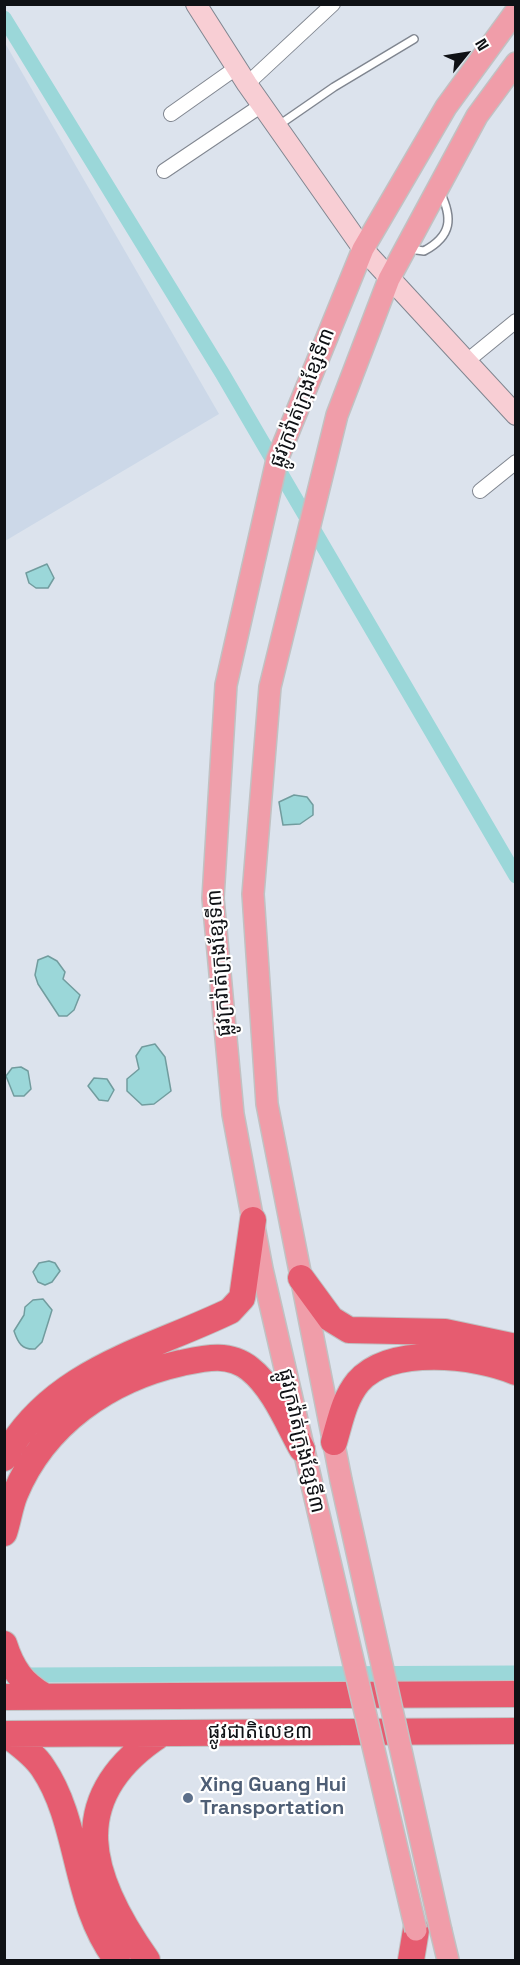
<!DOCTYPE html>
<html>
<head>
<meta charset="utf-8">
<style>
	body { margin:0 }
	#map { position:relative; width:520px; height:1965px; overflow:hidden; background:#dce3ed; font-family:"Space Grotesk",sans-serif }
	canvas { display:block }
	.frame { position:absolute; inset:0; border:6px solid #0f1115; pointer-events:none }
	.north { position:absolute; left:436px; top:24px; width:60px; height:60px; -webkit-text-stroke:4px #fff; paint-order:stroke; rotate:60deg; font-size:16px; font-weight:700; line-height:24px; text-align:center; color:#0f1115 }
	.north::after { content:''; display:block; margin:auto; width:21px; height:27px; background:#0f1115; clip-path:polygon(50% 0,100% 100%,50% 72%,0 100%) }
</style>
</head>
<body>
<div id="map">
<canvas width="520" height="1965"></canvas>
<div class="frame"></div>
<div class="north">N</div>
</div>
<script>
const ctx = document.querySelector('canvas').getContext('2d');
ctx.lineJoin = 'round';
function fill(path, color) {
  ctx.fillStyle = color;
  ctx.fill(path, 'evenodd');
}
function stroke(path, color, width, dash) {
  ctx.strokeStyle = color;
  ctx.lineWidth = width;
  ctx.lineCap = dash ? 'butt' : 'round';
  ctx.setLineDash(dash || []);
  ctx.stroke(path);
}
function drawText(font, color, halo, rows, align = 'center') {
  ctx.font = font + ' "Space Grotesk","Noto Sans Khmer",sans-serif';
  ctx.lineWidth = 4.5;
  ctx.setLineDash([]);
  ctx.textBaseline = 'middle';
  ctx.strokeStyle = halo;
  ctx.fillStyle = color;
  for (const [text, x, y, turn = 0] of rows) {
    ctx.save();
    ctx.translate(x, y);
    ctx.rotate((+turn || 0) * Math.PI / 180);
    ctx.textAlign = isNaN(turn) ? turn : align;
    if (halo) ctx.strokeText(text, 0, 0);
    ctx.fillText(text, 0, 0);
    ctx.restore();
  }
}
const built = new Path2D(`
	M5,43L219,414L5,541H4Z`);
const water = new Path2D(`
	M47,564L54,578L48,588H36L29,583L26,573Z
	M294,795L307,797L313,805V815L300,824L283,825L279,802Z
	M48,956L57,961L65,972L63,979L80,995L74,1010L67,1016H59L38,984L35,975L38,960Z
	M155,1044L165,1057L171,1091L154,1104L142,1105L127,1091V1079L139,1069L136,1056L142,1047Z
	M21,1067L28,1071L31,1089L24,1096H14L6,1076L12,1068Z
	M94,1078L107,1079L114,1090L108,1101L99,1100L88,1086Z
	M49,1261L55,1263L60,1271L52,1282L45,1285L38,1282L33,1272L39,1263Z
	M43,1299L52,1310L42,1342L35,1349C22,1350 18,1343 14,1331L24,1315L25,1307L33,1300Z`);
const canal = new Path2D(`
	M4,18L222,373L516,876
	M28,1675L516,1673`);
const lane = new Path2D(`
	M279,125L334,87L414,39
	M409,249L424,251C452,236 453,218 440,192`);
const street = new Path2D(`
	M247,84L333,4
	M171,114L236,68
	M164,171L262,105
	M467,361L516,321
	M480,491L516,462`);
const secondary = new Path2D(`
	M196,4L247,84L363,249L516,415`);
const primary = new Path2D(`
	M341,1480L267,1104L253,894L270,687L337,415L389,279L477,116L516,63
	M312,1485L262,1269L233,1114L213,898L226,685L277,460L363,249L446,107L516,11
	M441,1931L448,1960`);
const highway = new Path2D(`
	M301,1278L331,1319L349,1330L445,1332L516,1347
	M334,1442C340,1422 344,1399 358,1382C390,1345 476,1355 516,1372
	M4,1458C52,1370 147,1351 230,1311L242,1298L253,1220
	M4,1533C8,1521 10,1506 15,1494C44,1424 109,1379 181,1363C205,1358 229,1352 250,1369C274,1388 288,1424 302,1449
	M4,1644C12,1669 22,1683 44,1696
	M4,1697L516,1694
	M4,1734L516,1731
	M6,1734C19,1744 34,1754 43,1768C81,1824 73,1903 117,1960
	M147,1960C89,1878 62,1798 161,1734
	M411,1960L416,1930`);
const primaryBridge = new Path2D(`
	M341,1480L441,1931
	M312,1485L416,1930`);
const markers = [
	[188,1798,6,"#5c6f8a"]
];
const streetNames = [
	["ផ្លូវក្រវ៉ាត់ក្រុងខ្សែទី៣",303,398,-69],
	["ផ្លូវក្រវ៉ាត់ក្រុងខ្សែទី៣",220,963,-94],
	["ផ្លូវក្រវ៉ាត់ក្រុងខ្សែទី៣",301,1441,77],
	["ផ្លូវជាតិលេខ៣",260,1733]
];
const serviceNames = [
	["Xing Guang Hui",200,1786],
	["Transportation",200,1809]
];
fill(built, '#ccd8e8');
fill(water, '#9bd7d9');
stroke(water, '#719c9e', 1.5);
stroke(canal, '#9bd7d9', 15);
stroke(lane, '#808690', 10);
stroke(street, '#808690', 16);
stroke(secondary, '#808690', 22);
stroke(primary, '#c1c1c2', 24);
stroke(highway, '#c1c1c2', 28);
stroke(lane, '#fff', 7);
stroke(street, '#fff', 14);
stroke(secondary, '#f8ced4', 20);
stroke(primary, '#f09da9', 21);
stroke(highway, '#e65c70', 26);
stroke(primaryBridge, '#c1c1c2', 24, []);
stroke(primaryBridge, '#f09da9', 21);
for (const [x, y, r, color] of markers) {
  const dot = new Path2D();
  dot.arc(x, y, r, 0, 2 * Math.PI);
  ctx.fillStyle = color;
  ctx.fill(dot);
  stroke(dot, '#fff', 2);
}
drawText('20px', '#0f1115', '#fff', streetNames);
drawText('bold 20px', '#4e5e75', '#fff', serviceNames, 'left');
</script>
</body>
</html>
